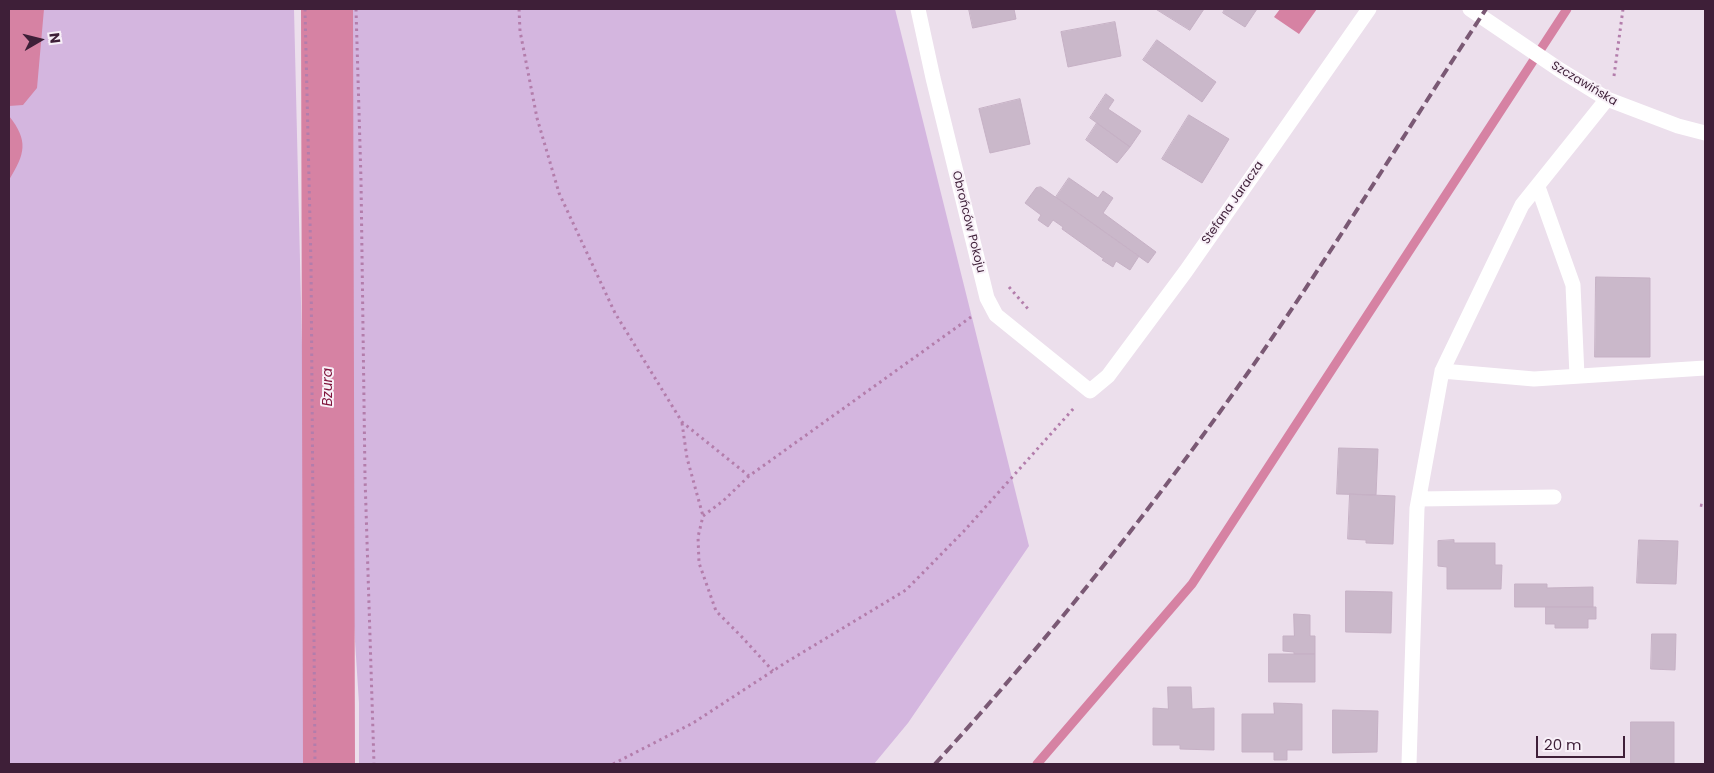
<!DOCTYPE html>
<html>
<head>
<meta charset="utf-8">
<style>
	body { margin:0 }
	#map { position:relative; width:1714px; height:773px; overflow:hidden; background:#ecdfec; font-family:Poppins,sans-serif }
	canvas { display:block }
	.frame { position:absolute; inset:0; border:10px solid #3e1f38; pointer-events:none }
	.north { position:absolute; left:15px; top:15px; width:50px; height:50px; -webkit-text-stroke:4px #f8f0f8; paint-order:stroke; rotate:82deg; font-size:14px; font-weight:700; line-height:20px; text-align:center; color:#3e1f38 }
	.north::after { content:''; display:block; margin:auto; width:18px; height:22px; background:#3e1f38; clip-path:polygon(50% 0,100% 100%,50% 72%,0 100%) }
	.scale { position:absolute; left:1536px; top:736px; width:89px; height:22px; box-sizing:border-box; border:2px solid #3e1f38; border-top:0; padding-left:6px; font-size:15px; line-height:18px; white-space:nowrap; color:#3e1f38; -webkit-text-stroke:4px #f8f0f8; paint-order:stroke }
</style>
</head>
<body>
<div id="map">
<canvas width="1714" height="773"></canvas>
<div class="frame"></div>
<div class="north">N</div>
<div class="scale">20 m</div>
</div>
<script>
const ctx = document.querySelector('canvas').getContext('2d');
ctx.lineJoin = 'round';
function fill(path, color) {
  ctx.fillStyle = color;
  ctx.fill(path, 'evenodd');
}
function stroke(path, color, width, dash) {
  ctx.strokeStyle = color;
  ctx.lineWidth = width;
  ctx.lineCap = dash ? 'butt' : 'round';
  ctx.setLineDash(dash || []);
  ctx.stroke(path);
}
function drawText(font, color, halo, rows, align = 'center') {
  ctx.font = font + ' Poppins,sans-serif';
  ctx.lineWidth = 4;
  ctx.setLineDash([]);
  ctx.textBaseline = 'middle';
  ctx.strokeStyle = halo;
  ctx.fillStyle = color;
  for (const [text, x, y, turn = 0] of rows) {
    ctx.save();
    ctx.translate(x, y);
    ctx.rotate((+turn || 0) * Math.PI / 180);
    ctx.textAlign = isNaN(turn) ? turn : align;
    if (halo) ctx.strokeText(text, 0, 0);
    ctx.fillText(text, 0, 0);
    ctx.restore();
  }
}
const green = new Path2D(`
	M9,9H294L312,764H9Z
	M314,9H895L1029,546L908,723L874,764H359V703Z`);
const water = new Path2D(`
	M9,9H44L37,88L23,105L9,106V114Z
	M1280,9H1317L1299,34L1274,17Z
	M9,116C29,141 25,154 9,180Z`);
const stream = new Path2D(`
	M1037,764L1192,584L1567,9`);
const river = new Path2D(`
	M327,9L329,764`);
const building = new Path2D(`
	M969,9H1014L1016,19L973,28Z
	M1156,9H1204L1190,30Z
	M1225,9H1257L1245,27L1223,13Z
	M1115,22L1121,56L1068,67L1061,32Z
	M1157,40L1216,82L1202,102L1143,60Z
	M1106,94L1114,100L1108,109L1141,131L1130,147L1090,118Z
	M1020,99L1030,144L990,153L979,109Z
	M1189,115L1229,139L1202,183L1162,159Z
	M1097,123L1130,147L1117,163L1086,140Z
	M1069,178L1098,198L1103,191L1113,198L1103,213L1156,252L1148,263L1056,197Z
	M1041,187L1139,256L1130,270L1116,261L1113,267L1102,260L1104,259L1062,229L1063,227L1053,220L1048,227L1038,220L1041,215L1025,203L1036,188Z
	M1596,277L1650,278V357H1595Z
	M1339,448L1378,449L1376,495L1337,494Z
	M1350,494L1395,496L1393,544L1366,543V540L1348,539Z
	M1454,540V543H1495V565H1502L1501,589H1447V567L1438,566V541Z
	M1639,540L1678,541L1676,584L1637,583Z
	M1515,584H1547V588L1593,587V607H1515Z
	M1346,591L1392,592L1391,633L1346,632Z
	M1546,607H1596V619H1588V628H1555V624H1546Z
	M1294,614L1310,615V636H1315V654H1294V652L1283,651V636H1294Z
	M1652,634H1676L1675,670L1651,669Z
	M1269,654H1315V682H1269Z
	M1168,687H1191L1192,709L1214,708V750L1180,749V745H1153V708L1168,709Z
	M1274,703L1302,704V750H1287V760H1274V752H1242V714H1274Z
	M1333,710L1378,711L1377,752L1333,753Z
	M1631,722H1674V764H1631Z`);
const path = new Path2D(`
	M305,9L311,264L315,764
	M356,9L361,180L365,477L374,764
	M519,9L520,31L537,118L559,193L615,313L682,422L749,476L971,317
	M1614,76L1623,9
	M1009,287L1029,310
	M682,423L687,458L703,516
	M749,476L723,501L703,516L698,537L699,563L716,611L741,636L773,671
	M1700,505L1705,506
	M613,764L693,723L785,663L906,590L964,531L1074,408`);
const minor = new Path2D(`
	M918,9L933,78L987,298L996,315L1090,391L1108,376L1186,271L1369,9
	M1470,9L1560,70L1607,99L1678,126L1705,133
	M1538,187L1573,285L1577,376
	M1442,371L1534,379L1705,368
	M1419,499L1554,497
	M1409,764L1417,508L1442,371L1522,205L1607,99`);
const rail = new Path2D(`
	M935,764C1049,639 1154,506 1252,367C1334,250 1408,128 1486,9`);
const streetNames = [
	["Szczawińska",1584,84,31],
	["Stefana Jaracza",1233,203,-55],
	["Obrońców Pokoju",968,222,76]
];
const waterNames = [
	["Bzura",328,387,-90]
];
fill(green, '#d4b6df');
fill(water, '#d682a3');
stroke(stream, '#d682a3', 9);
stroke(river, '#d682a3', 52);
fill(building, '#cab8ca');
stroke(building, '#c6b1c5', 1);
stroke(path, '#b37dab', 3, [2.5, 4]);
stroke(minor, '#fff', 15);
stroke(rail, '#7a5974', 4, [10, 5]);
drawText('12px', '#3e1f38', '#f8f0f8', streetNames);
drawText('italic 14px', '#7f143c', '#f8f0f8', waterNames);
</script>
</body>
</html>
